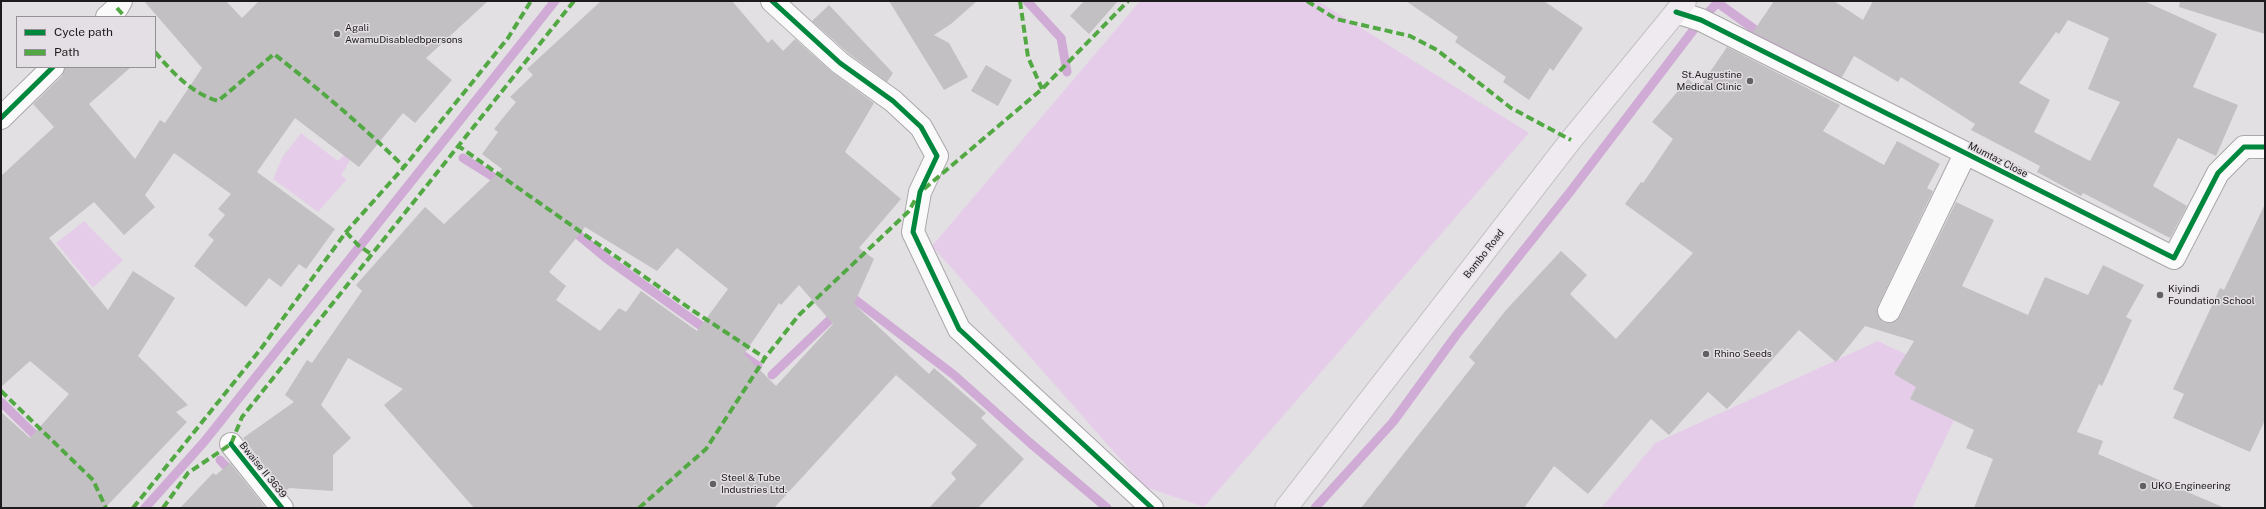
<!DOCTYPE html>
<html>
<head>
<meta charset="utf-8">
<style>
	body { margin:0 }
	#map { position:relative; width:2266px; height:509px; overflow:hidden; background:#e3e0e3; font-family:"Public Sans",sans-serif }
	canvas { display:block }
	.frame { position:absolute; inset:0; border:2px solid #1d1b1d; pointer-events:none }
	.legend { position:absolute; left:16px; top:16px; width:140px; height:52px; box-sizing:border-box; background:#e4dfe4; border:1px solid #949194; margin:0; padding:5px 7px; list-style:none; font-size:12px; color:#1d1b1d }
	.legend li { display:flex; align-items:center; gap:8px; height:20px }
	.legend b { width:20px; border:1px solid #949194 }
</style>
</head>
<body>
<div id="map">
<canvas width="2266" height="509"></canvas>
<div class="frame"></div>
<ul class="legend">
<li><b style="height:5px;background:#00873e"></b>Cycle path</li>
<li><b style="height:5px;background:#52a943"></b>Path</li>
</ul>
</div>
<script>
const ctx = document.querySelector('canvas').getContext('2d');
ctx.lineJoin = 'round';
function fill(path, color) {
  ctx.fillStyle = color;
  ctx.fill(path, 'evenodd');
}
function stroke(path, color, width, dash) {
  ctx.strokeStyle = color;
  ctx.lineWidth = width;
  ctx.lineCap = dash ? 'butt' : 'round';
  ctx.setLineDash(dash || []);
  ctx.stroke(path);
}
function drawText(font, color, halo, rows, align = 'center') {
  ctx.font = font + ' "Public Sans",sans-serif';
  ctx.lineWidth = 3;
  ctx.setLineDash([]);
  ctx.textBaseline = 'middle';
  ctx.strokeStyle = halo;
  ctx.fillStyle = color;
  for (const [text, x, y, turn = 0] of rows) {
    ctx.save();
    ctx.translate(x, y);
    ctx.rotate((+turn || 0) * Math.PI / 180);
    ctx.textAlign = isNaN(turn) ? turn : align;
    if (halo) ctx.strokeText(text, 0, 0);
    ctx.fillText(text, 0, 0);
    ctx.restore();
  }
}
const green = new Path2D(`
	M1140,1H1318L1529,133L1204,507L1145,487L932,246Z
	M301,133L338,161L345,154L352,157L341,176L347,179L318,212L273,179L283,156Z
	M84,221L123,260L93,288L56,243Z
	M1878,341L1971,385L1912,508H1601L1655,443Z`);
const stream = new Path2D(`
	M1027,1L1061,38L1067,72
	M1719,1L1718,3L1772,42L1837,76
	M463,158L503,183
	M570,228L606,258L711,333
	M847,303L853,298L954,375L1029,442L1107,508
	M742,355L758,366
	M772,375L838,312
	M1,402L42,442
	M220,460L233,474
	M145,508L204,442L555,1
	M1315,508L1393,422L1457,334L1570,192L1701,20L1719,1`);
const building = new Path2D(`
	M144,1H226L242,18L259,1H488L426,58L452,80L415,123L403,113L359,167L295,118L257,172L335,229L306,269L299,264L281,287L269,278L246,307L194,266L214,240L208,235L225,215L218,209L231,194L174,153L145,195L155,207L124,235L94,202L49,238L108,310L133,271L175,298L138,356L188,405L176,412L187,422L105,508H1V412L30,438L69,394L30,361L1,387V176L54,127L33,104L62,76L65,67H131L89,104L135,159L160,120L165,123L202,68Z
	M601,1H732L768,43L772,39L783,51L795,39L833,73L874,103L845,152L901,199L859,248L874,259L854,304L929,374L934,368L986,413L981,418L1024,459L978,508H929L956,479L951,473L977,445L896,375L774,508H474L384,405L403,389L348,358L321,405L351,438L333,455V491L289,488L285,492L243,438L294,402L285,395L307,360L312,363L362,291L356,285L425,207L444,224L502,169L482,154L498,132L494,129L516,102L510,97L533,75L527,69ZM585,227L657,271L677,248L728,289L697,331L641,291L626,312L619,308L600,331L556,300L566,286L549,272ZM799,285L833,324L776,386L744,354L779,303L781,305Z
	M889,1H977L951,24L934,35L949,43L968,77L944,90Z
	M1084,1H1118L1089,34L1070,16Z
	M1406,1H1544L1583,28L1553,71L1550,68L1529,100L1503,82L1506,77L1455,42L1458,37Z
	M1774,1H1834L1863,20L1873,1H2144L2217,34L2193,87L2238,105L2216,156L2178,138L2153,186L2187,206L2170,238L2083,193L2081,196L2037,172L2040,166L1971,130L1975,124L1901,77L1898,82L1854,56L1842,77L1753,32ZM2068,20L2109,38L2088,89L2120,102L2090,161L2034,132L2050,100L2019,83L2056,32L2059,34Z
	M2180,1H2265V34L2179,7Z
	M829,5L893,73L887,82L848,53L812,21Z
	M1727,47L1840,105L1823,131L1884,165L1897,141L1940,164L1927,188L1933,191L1878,306L1877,312L1883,322L1890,323L1900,316L1956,202L1994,220L1962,286L2028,315L2045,277L2088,295L2103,265L2144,285L2126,317L2132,320L2102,386L2099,384L2077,432L2103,441L2098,454L2225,508H1974L1993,459L1966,448L1974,430L1910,399L1916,387L1894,374L1914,341L1865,326L1836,362L1799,330L1727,409L1708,392L1669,435L1651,419L1588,494L1554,466L1524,508H1361L1475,363L1469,357L1506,310L1561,251L1587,275L1570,294L1616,339L1693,253L1625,204L1641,182L1643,183L1673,139L1652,122L1688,79L1699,88Z
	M986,65L1012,80L998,106L971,91Z
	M2265,204V420L2250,452L2173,418L2184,394L2173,389L2220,288L2224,290Z
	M230,463L266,508H180L213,473L216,475Z`);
const minor = new Path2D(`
	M772,1L840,63L893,101L921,127L937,156L920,192L913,232L959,329L1152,508
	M1676,12L1701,20L2174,258L2218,173L2244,147H2265
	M107,17L117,8L121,1
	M1,118L53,67
	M1889,311L1965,154
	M231,444L282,508`);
const major = new Path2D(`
	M1286,508L1571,140L1685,1`);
const quiet = new Path2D(`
	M1020,1L1028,57L1042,89
	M1307,1L1336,19L1410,36L1437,50L1511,108L1571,140
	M117,8L125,17
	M155,52C173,73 191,93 218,101L274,54C320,90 363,126 404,167
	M457,145L692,310L765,358
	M924,189L1042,89L1128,1
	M346,232L358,245L371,254
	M1,391L93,480L106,508
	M133,508L260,350L346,232L404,167L508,38L531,1
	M163,508L188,473L231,444L242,417L574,1
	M639,508L706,449L765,358L799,315L909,211L916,198`);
const cycleway = new Path2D(`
	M772,1L840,63L893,101L921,127L937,156L920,192L913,232L959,329L1152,508
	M1676,12L1701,20L2174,258L2218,173L2244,147H2265
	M1,118L53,67
	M231,444L282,508`);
const markers = [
	[337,34,4,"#626062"],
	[1750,81,4,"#626062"],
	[2160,295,4,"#626062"],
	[1706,354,4,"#626062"],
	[713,484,4,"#626062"],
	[2143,486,4,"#626062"]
];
const poiNames = [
	["Agali",345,28],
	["AwamuDisabledbpersons",345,40],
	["St.Augustine",1742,75,"right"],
	["Medical Clinic",1742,87,"right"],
	["Kiyindi",2168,289],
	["Foundation School",2168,301],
	["Rhino Seeds",1714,354],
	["Steel & Tube",721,478],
	["Industries Ltd.",721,490],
	["UKO Engineering",2151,486]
];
const streetNames = [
	["Mumtaz Close",1998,160,27],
	["Bombo Road",1484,254,-52],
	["Bwaise II 3639",263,470,51]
];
fill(green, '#e5cdea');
stroke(stream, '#cfabd6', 9);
fill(building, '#c2c0c2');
stroke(minor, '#aaa7aa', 24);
stroke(major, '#bfbebf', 24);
stroke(minor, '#fbfafb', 22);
stroke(major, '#efeaef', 22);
stroke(quiet, '#52a943', 4, [8, 4]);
stroke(cycleway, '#00873e', 5);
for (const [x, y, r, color] of markers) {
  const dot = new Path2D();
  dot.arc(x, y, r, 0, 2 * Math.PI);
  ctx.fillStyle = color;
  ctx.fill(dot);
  stroke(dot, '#e4dfe4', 1.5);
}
drawText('10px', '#1d1b1d', '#e4dfe4', poiNames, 'left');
drawText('10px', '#1d1b1d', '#e4dfe4', streetNames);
</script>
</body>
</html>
